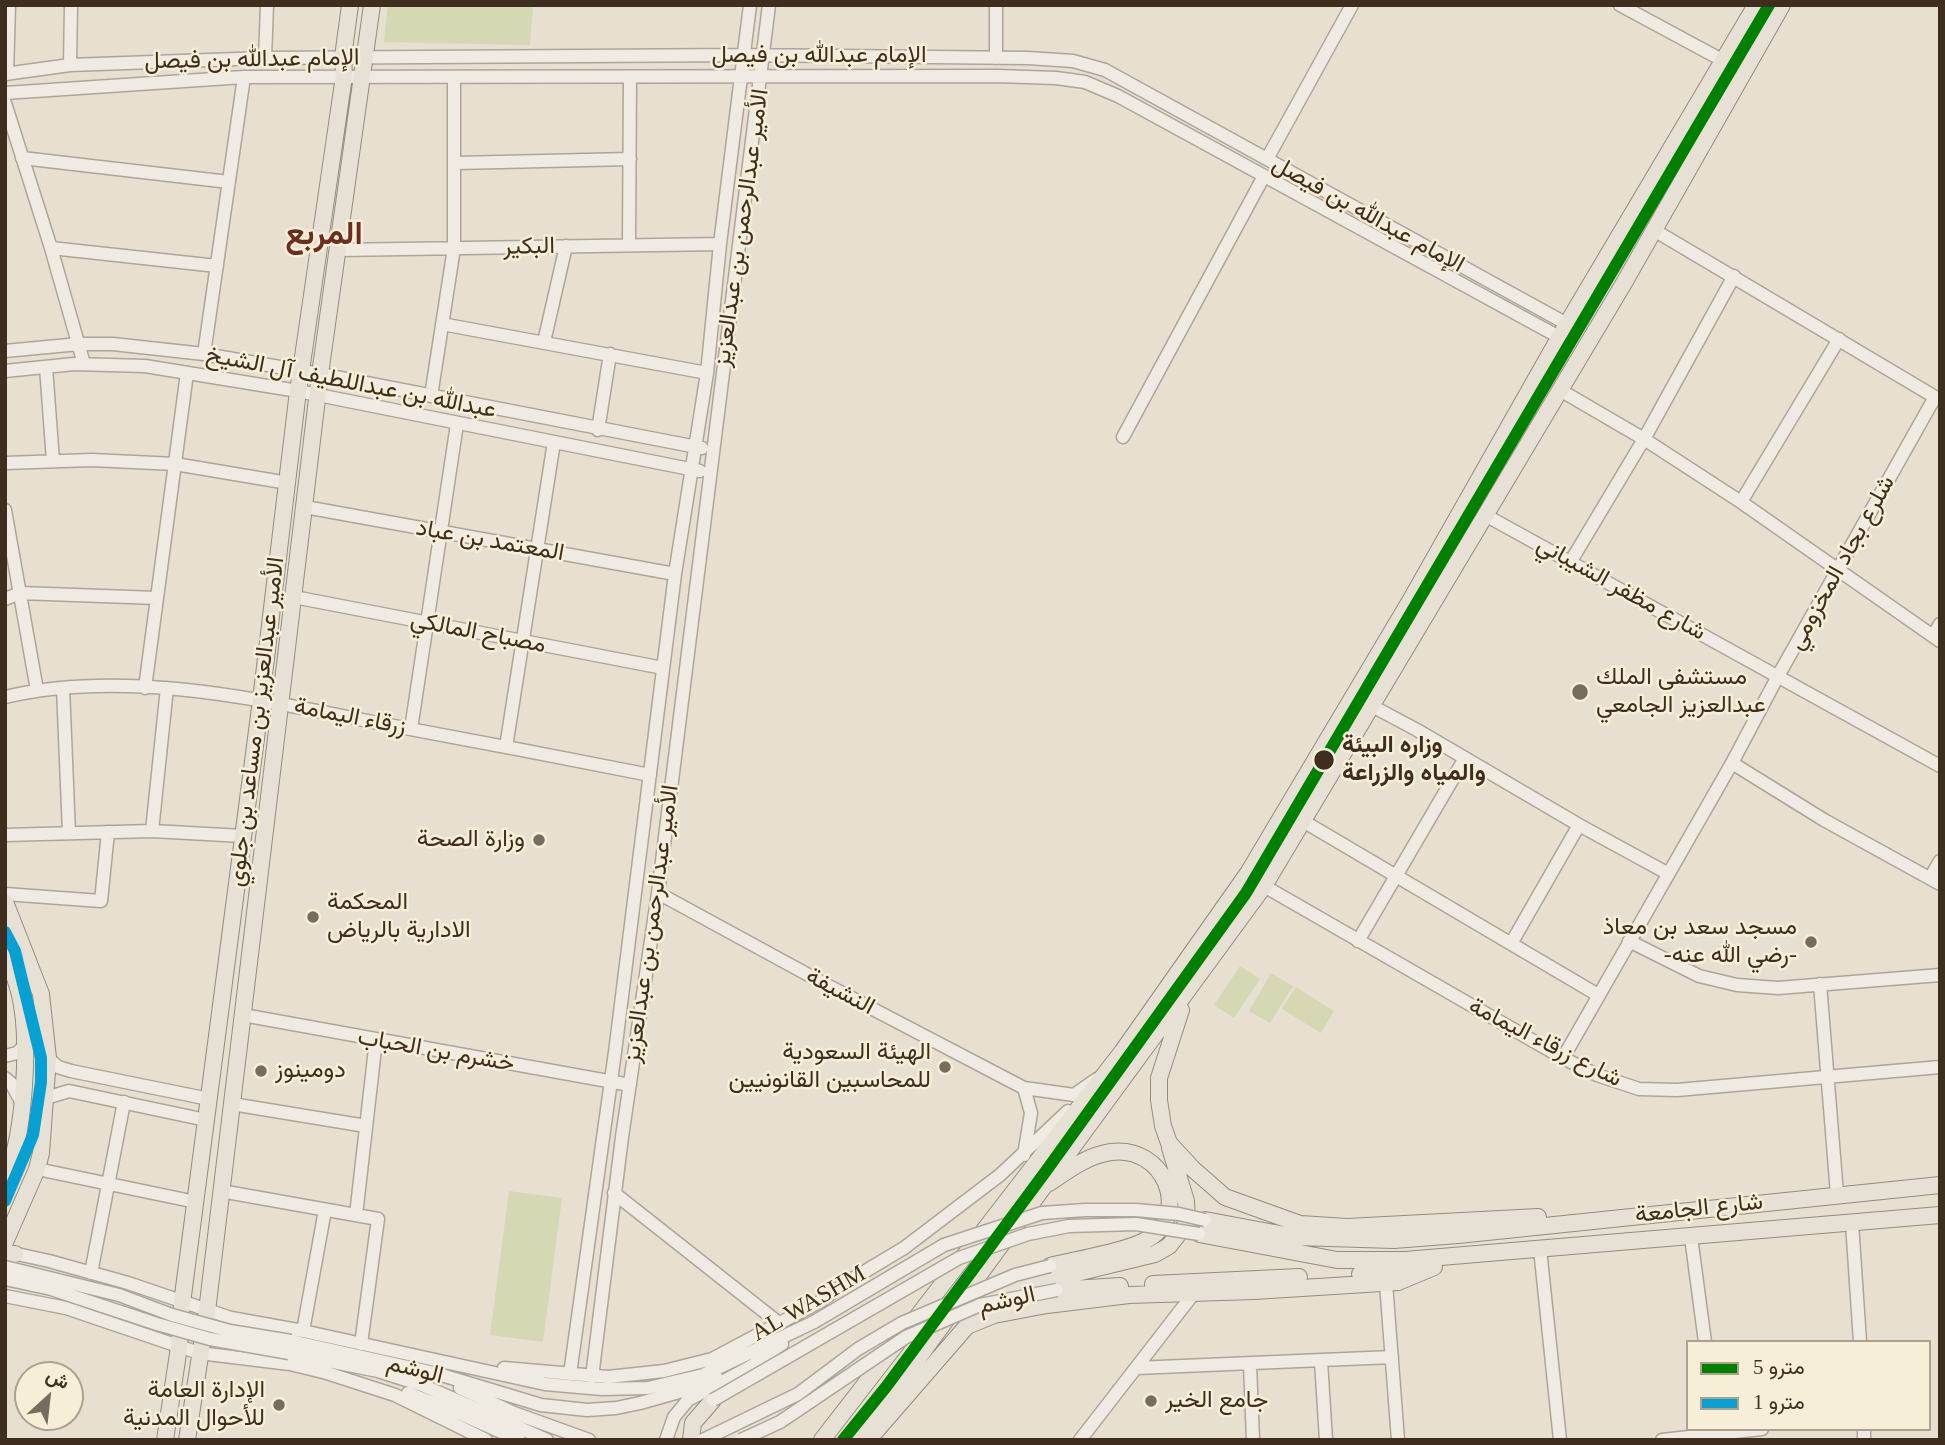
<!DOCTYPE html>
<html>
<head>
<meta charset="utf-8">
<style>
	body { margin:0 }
	#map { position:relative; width:1945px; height:1445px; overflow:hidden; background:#e7e0d1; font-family:"Times New Roman",Vazirmatn,serif }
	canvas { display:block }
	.frame { position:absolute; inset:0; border:7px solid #3d2e20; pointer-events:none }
	.legend { position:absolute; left:1686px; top:1340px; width:245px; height:91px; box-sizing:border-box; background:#f7eed8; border:2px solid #ada18e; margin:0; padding:9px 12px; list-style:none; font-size:21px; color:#3d2e20 }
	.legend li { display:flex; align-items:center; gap:14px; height:35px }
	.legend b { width:35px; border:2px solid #ada18e }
	.north { position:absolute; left:14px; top:1361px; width:70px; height:70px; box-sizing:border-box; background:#f7eed8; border:2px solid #ada18e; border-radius:50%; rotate:27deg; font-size:19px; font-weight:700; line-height:28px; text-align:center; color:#3d2e20 }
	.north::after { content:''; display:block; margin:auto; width:24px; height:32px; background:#786c5e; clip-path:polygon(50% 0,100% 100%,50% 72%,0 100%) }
</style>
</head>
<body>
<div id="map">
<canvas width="1945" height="1445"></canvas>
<div class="frame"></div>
<ul class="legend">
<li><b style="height:9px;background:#008000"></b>مترو 5</li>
<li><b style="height:9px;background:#06a1d2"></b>مترو 1</li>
</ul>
<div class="north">ش</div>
</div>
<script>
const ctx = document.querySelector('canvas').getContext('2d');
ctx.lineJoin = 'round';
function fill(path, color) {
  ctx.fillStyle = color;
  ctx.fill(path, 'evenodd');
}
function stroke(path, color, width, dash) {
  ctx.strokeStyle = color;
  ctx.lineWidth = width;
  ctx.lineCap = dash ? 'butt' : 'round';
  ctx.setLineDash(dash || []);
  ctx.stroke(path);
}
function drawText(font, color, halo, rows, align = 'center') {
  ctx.font = font + ' "Times New Roman",Vazirmatn,serif';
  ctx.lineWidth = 5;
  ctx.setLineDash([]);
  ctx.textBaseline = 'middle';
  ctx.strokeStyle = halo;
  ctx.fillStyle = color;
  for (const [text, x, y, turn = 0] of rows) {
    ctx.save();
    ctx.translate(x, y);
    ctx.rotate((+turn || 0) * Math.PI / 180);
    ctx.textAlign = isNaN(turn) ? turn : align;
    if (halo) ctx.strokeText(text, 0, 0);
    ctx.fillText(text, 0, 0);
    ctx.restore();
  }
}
const green = new Path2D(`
	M388,5H533L530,45L384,42Z
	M1240,966L1260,979L1234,1018L1214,1005Z
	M1271,973L1293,986L1270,1023L1249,1011Z
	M1296,987L1334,1011L1321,1033L1282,1009Z
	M509,1191L562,1198L543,1342L490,1335Z`);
const minor = new Path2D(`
	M996,5V58
	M1620,5L1722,60
	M265,58L267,5
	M70,65L71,5
	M5,74L70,65L265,58L744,55L1028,58L1073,61L1105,70L1567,324
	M7,74L9,5
	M5,93L244,77L997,76L1056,78L1085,82L1118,96L1559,337
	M5,103L51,248L84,364
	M22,158L229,182
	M1267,159L1352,5
	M456,163L630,159
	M1654,230L1940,400
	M629,245L630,77
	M51,248L217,266
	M339,250L720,244
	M442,324L707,373
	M544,342L566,246
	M5,351L79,344H113L204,354L320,374L702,448
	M204,354L244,77
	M46,367L53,461
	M5,371L74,364L145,366L298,391L700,471
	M1560,390L1644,439L1741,502L1940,641
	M431,396L454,248V77
	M598,430L610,354
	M1123,437L1264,176
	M5,463L92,460L175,464L288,483
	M1741,502L1839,339
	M305,507L675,574
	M5,510L37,690
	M1485,515L1940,766
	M1571,561L1644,439L1734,276
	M294,597L663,668
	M5,599L20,593L157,598
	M1933,636L1940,624
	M63,688L69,833
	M145,688L187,373
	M5,697C124,669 256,699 373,722C465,739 558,757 650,775
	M1372,706L1417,730L1579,825L1667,873
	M411,729L457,424
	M506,747L554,442
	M1732,763L1824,820L1940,884
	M1303,821L1598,995
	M152,831L167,688
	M5,835L152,831L243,836
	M1930,878L1940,861
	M1264,886L1563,1058L1597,1075L1639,1089L1677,1090L1940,1067
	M658,893L825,984L1024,1088L1074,1095L1097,1079
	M5,894L101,901L108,832
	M1358,941L1465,758
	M1629,941L1699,976L1737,985L1778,988L1940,975
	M1512,942L1579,825
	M1820,984L1837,1194
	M243,1015L630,1085
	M5,1056L17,1053L24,1046
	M48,1058L58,1067L71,1071L209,1099
	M1563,1058L1732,763L1778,676L1935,397
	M5,1078L11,1083L22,1103
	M1024,1088L1031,1113L1024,1155
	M46,1098L69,1091L206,1120
	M232,1104L366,1126
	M37,1169L196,1202
	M221,1191L378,1219L361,1344
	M614,1193L780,1324
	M356,1215L376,1040
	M1852,1223L1860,1342
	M1691,1237L1705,1342
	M1540,1249L1560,1440
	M8,1252L49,1261L128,1283L231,1318L303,1331L545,1384L602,1389L648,1388L703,1375L814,1322
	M91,1273L124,1102
	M1386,1283L1398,1440
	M5,1296L66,1308L199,1353L290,1364L327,1373L395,1395L486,1440
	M303,1331L325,1210
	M291,1341L435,1373L541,1405L587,1410L616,1408L640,1403L697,1387L716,1377
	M289,1353L378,1371L422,1385L547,1440
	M1321,1361L1326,1440
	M1250,1365L1253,1440
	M504,1368L608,1377L664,1371L712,1359L821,1301L844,1284L904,1248L1000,1175L1068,1111
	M1136,1368L1392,1357
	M570,1374L615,1052L675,574L707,373L720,244L750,5
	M592,1377L622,1137L658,893L769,5
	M460,1388L514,1413L589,1440
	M408,1393L461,1414L519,1440
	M1864,1429V1440
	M666,1440L674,1417L688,1400L750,1367L782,1344
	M1080,1440L1194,1293
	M1662,1440L1762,1429`);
const major = new Path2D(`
	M5,902L41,994L48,1058L41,1153L37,1169L5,1242
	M5,949C10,963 15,977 19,991C31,1037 25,1136 5,1180
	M1181,1010L1159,1078V1100L1163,1126L1169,1143L1193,1169L1225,1197L1300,1224L1347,1227L1538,1217
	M1049,1183C1067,1171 1088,1155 1111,1152C1164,1145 1192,1212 1148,1239C1128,1251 1075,1260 1050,1266
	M1205,1220L1296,1237L1394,1240L1458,1235L1940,1185
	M1199,1234L1337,1260H1405L1940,1215
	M5,1254H15
	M1360,1274L1410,1269
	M1153,1284L1299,1277
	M1057,1290L1120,1286
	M982,1304L1019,1287L1155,1254L1169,1246L1187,1223L1186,1201L1170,1148
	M875,1432L967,1326L994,1315L1047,1305L1129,1295L1254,1291L1398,1282L1434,1267
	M165,1440L179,1347L182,1303L261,700L298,391L344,76L343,57L350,5
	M187,1440L207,1311L320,374L372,5
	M691,1440L693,1423L713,1400
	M822,1440L1122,1052L1248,873L1410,601L1567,324L1756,5
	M858,1440L1264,886L1624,283L1782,5`);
const minorBridge = new Path2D(`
	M5,1267L119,1295L172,1315L230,1331L291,1341
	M5,1279L51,1289L157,1324L210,1339L289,1353
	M814,1322L944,1245L1042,1213L1085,1210H1136L1179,1214L1205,1220
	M713,1400L959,1258L1028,1234L1069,1226L1136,1224L1199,1234
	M703,1440L798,1394L858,1349L902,1323L1015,1275L1050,1266
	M741,1440L780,1422L906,1337L980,1305L1057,1290`);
const metro1 = new Path2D(`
	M843,1440L886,1387L1046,1171L1246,893L1769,5`);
const metro2 = new Path2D(`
	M5,932L15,951L41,1058V1082L33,1135L5,1201`);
const markers = [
	[1580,692,9,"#786c5e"],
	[1324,760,11,"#3d2e20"],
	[539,840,7,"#786c5e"],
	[313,917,7,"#786c5e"],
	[1811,942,7,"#786c5e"],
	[945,1067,7,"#786c5e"],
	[261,1071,7,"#786c5e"],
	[1151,1401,7,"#786c5e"],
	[279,1405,7,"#786c5e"]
];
const streetNames = [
	["الإمام عبدالله بن فيصل",819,56],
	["الإمام عبدالله بن فيصل",252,60,-1],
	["الإمام عبدالله بن فيصل",1368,215,29],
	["الأمير عبدالرحمن بن عبدالعزيز",742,228,-82],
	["البكير",529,247,-1],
	["عبدالله بن عبداللطيف آل الشيخ",351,383,11],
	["المعتمد بن عباد",490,541,10],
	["شلرع بجاد المخزومي",1842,563,-61],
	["شارع مظفر الشيباني",1621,589,29],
	["مصباح المالكي",478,633,11],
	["زرقاء اليمامة",350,717,11],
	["الأمير عبدالعزيز بن مساعد بن جلوي",257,722,-83],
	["الأمير عبدالرحمن بن عبدالعزيز",652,924,-82],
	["النشيفة",840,992,28],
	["شارع زرقاء اليمامة",1545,1043,27],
	["خشرم بن الحباب",436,1051,10],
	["شارع الجامعة",1699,1209,-6],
	["الوشم",1007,1301,-13],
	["AL WASHM",809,1304,-30],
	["الوشم",415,1370,14]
];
const poiNames = [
	["مستشفى الملك",1596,678],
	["عبدالعزيز الجامعي",1596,706],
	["وزارة الصحة",525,840,"right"],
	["المحكمة",327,903],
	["الادارية بالرياض",327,931],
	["مسجد سعد بن معاذ",1797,928,"right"],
	["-رضي الله عنه-",1797,956,"right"],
	["الهيئة السعودية",931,1053,"right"],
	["للمحاسبين القانونيين",931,1081,"right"],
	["دومينوز",275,1071],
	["الإدارة العامة",265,1391,"right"],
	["للأحوال المدنية",265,1419,"right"],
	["جامع الخير",1165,1401]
];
const stopNames = [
	["وزاره البيئة",1342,746],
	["والمياه والزراعة",1342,774]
];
const districtNames = [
	["المربع",324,236]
];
fill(green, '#d6d7b3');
stroke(minor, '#ada599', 15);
stroke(major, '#928b80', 18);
stroke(minor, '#efebe3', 12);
stroke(major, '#e6e1d4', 16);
stroke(minorBridge, '#ada599', 15, []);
stroke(minorBridge, '#efebe3', 12);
stroke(metro1, '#008000', 12);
stroke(metro2, '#06a1d2', 12);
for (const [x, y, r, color] of markers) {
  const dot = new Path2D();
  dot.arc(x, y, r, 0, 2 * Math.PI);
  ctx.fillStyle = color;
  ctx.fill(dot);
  stroke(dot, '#f7eed8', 2.5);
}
drawText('24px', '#3d2e20', '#f7eed8', streetNames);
drawText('24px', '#3d2e20', '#f7eed8', poiNames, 'left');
drawText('bold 24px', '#3d2e20', '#f7eed8', stopNames, 'left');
drawText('bold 32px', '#6b2e1e', '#f7eed8', districtNames);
</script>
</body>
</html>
